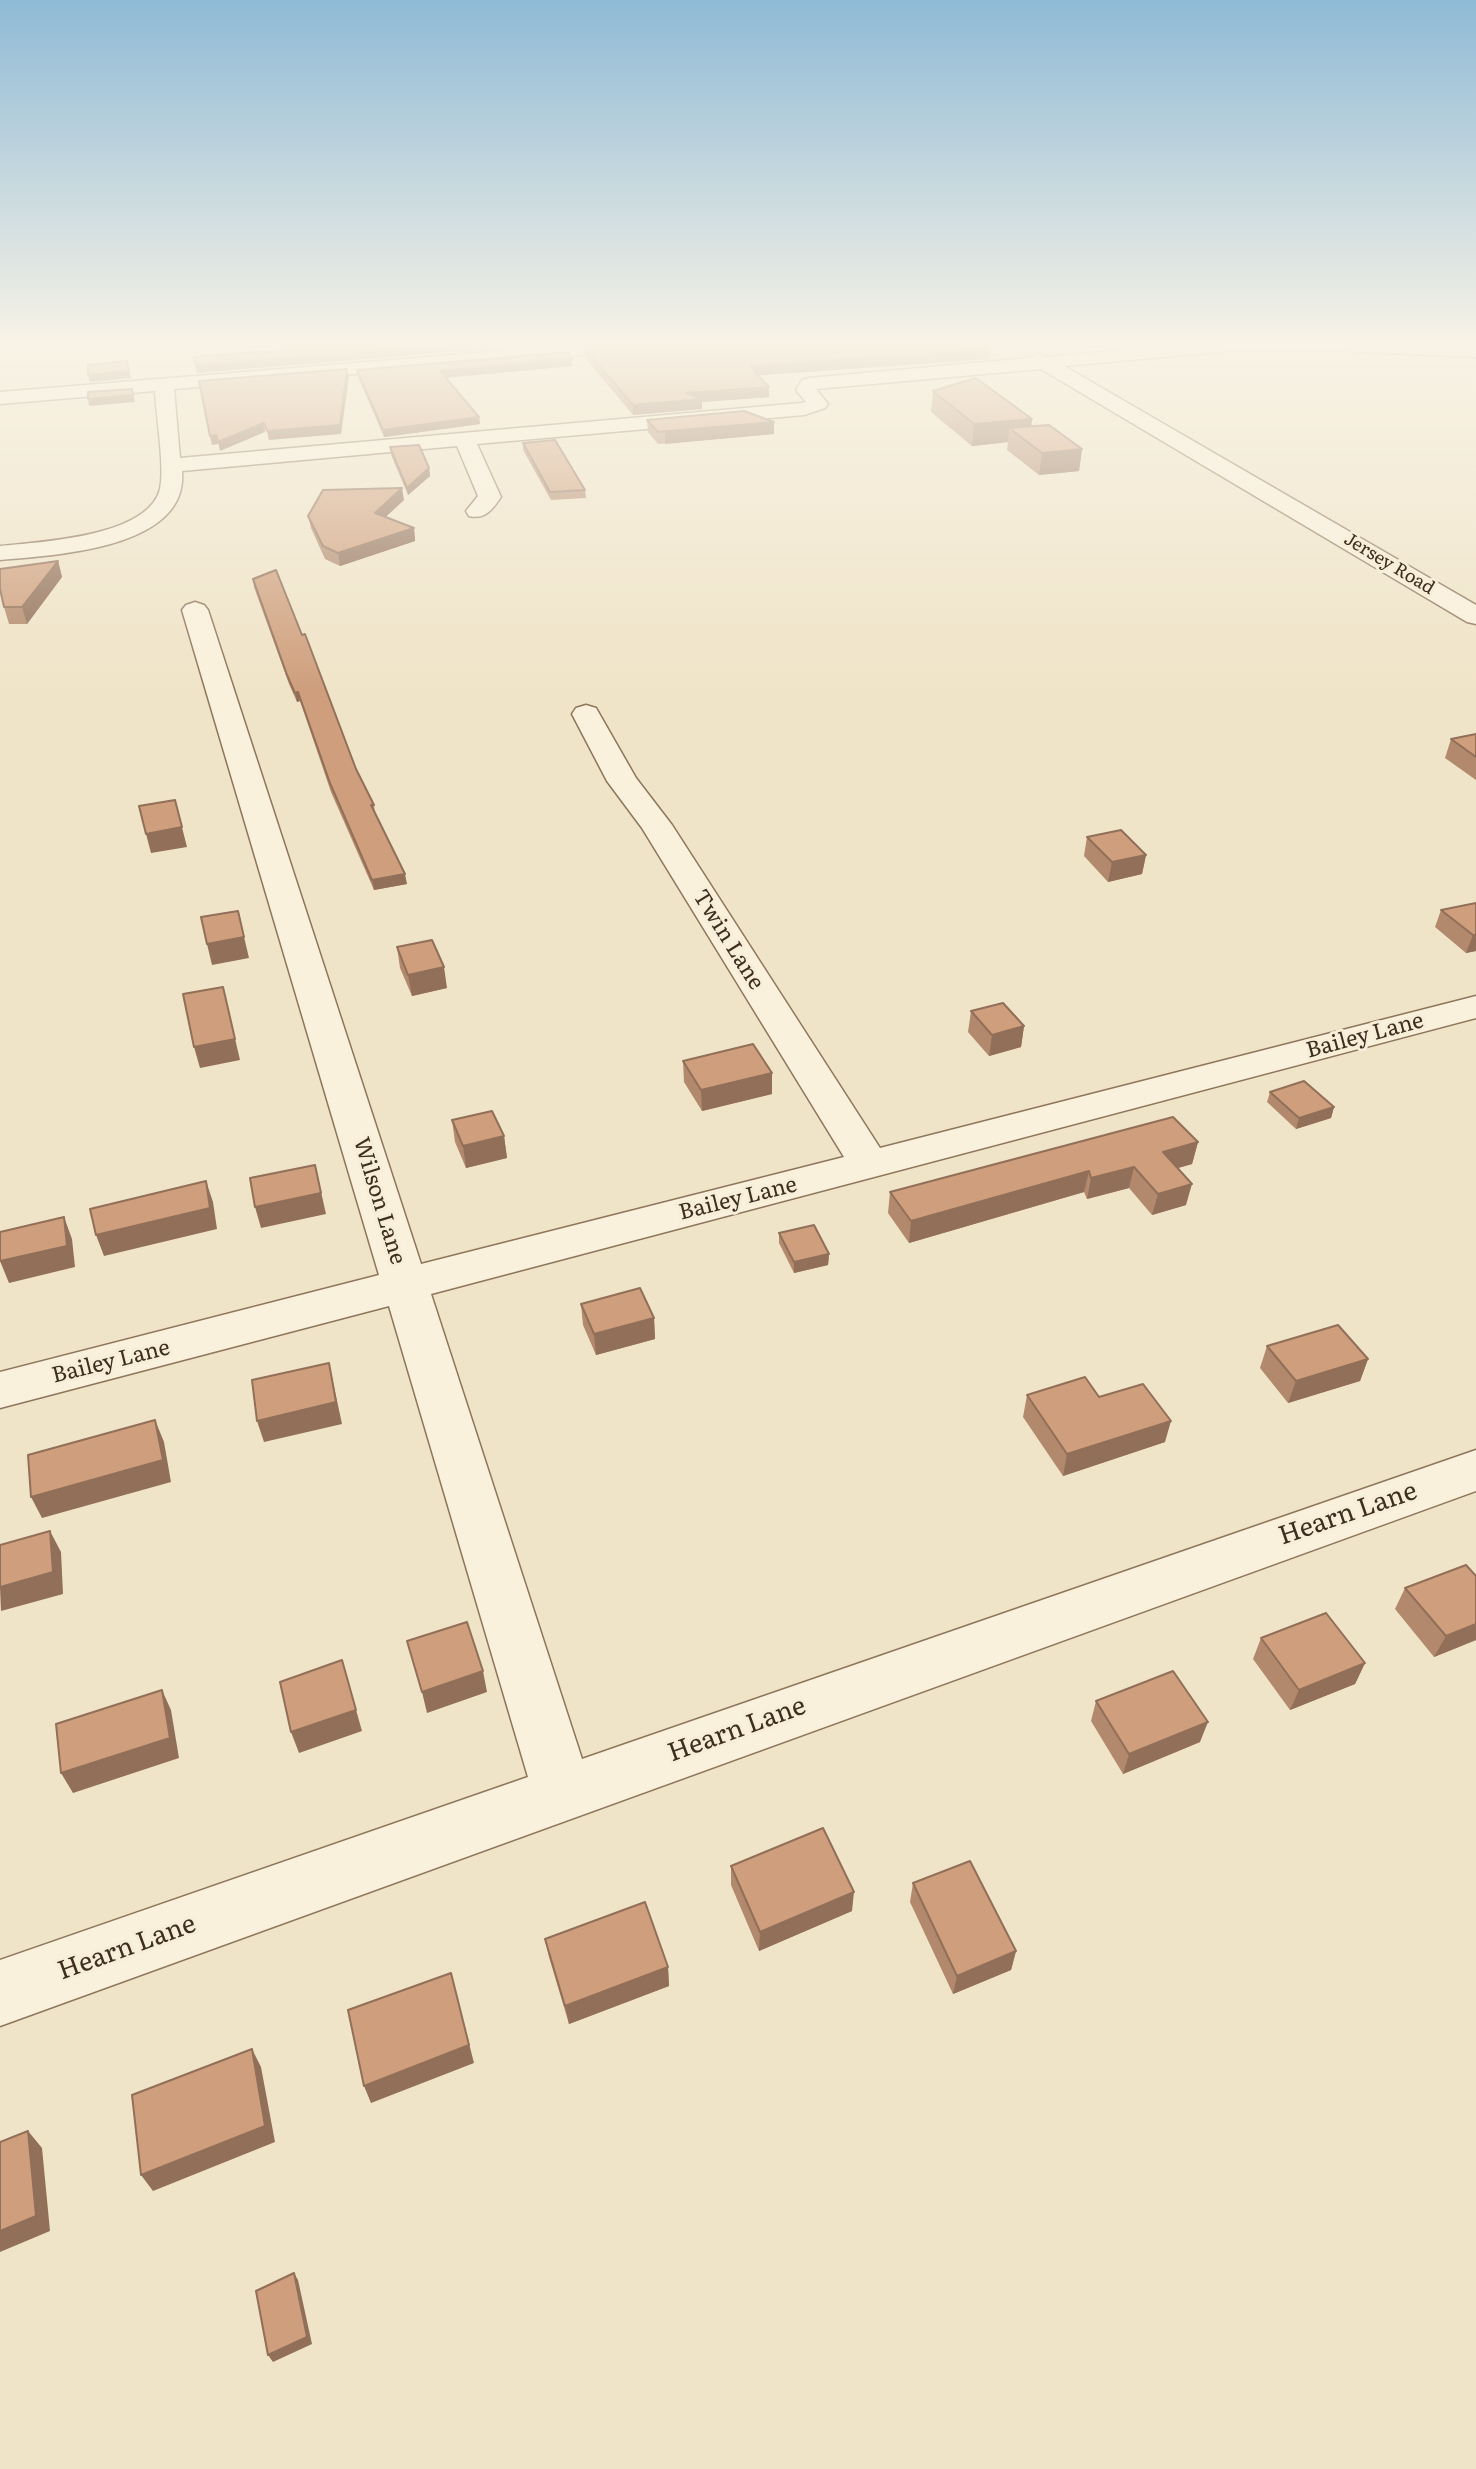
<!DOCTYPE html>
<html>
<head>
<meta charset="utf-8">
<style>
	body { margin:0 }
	canvas { display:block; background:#f0e4c8 }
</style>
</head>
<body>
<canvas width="1476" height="2469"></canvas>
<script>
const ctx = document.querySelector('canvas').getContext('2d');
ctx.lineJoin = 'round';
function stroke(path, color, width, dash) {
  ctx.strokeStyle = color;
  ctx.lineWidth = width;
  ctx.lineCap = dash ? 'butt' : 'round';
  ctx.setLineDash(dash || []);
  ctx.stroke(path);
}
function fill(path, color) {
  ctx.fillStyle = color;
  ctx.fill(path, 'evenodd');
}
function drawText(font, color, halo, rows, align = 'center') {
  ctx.font = font + ' Literata,serif';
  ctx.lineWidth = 6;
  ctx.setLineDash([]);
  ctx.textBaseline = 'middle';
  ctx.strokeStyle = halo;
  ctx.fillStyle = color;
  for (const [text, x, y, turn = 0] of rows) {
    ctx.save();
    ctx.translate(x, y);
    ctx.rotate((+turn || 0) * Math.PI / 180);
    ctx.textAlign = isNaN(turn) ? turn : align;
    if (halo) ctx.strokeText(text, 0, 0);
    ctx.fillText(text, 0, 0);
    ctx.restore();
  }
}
const minor = new Path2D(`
	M598,343H675L666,348L174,389L180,458L801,403L806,402L796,390L802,380L809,378L1029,358L1038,353L1047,357L1199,343H1402L1476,347V357L1322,350L1228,351L1064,366L1476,605V624L1467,622L1041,369L816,389L828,404L825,408L804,415L477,444L501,497C493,509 485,520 469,516L466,511L478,496L457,446L182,471C189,549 55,555 0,560V546C40,542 148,537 160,489C165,467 156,416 155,391L0,404V392Z
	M195,602L204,605L208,610L421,1264L844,1157L642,828L607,781L572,714L576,708L586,705L596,708L636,778L672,825L880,1148L1476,996V1018L431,1294L582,1759L1476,1450V1491L0,2026V1960L528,1777L389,1306L0,1408V1372L379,1275L182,610L186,605Z`);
const wall = new Path2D(`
	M584,348L990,349L989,359L759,375L769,397L702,402V409L633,415L585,358Z
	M572,359V366L445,378L479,417L480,424L384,437L358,377L357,370Z
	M933,391L1031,426L1082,449L1079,471L1039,475L1007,450L1008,442L972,446L931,412Z
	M647,420L774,434L658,444L648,432Z
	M523,443L585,490L586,498L551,500L523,450Z
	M390,447L429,468L430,476L408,495L391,455Z
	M404,500L385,517L414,528L415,541L340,566L325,559L311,528L308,516Z
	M58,561L62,577L27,624H9L4,607Z
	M253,579L356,769L374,805L375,813L407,884L374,890L331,792L300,701L297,702L289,684L254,587Z
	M1476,734V780L1445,758L1451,739Z
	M1087,837L1146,855L1142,874L1108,882L1084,856Z
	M1476,903V951L1466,953L1435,927L1441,910Z
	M397,947L447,988L412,996L400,968Z
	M971,1011L1024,1026L1021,1047L989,1056L968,1032Z
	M683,1061L772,1094L702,1111L684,1082Z
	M1270,1092L1334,1107L1331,1118L1296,1129L1267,1102Z
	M452,1120L504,1136L507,1158L466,1168L455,1142Z
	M1198,1142L1192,1164L1177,1168L1186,1205L1152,1215L1129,1188L1087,1199L1084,1192L909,1243L888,1213L890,1192Z
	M779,1233L829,1254L828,1265L794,1273L779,1243Z
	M581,1304L654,1318L655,1339L596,1355L583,1325Z
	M1267,1346L1368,1359L1360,1381L1288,1403L1260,1368Z
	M1027,1395L1099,1397L1165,1442L1063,1476L1023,1417Z
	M1405,1588L1476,1640L1434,1657L1395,1609Z
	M1261,1638L1365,1663L1355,1684L1290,1710L1253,1659Z
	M1096,1701L1200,1742L1123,1774L1091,1721Z
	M731,1866L852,1911L759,1951L731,1885Z
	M913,1883L1016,1951L1011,1970L953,1994L910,1902Z
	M545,1939L668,1967L669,1986L569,2024L549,1957Z`);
const shadedWall = new Path2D(`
	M476,343H559L197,373L196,366Z
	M990,349L989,359L750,376V366Z
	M572,359V366L441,378L440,371Z
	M127,361L131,378L90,382L88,375Z
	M347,369L349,377L341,434L269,440L267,431Z
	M769,387V397L702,402V409L633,415V405L686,393Z
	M133,395L135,402L89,406L88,399Z
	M479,417L480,424L384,437L383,430Z
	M1032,419L1030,440L1009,428L1008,442L972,446L974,424Z
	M774,422V434L665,444V432Z
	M264,423L265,432L220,451L218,442Z
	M216,435L218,444L212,445L210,436Z
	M1082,449L1079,471L1039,475L1042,453Z
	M429,468L430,476L408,495L407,488Z
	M402,488L404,500L377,525L375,513Z
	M414,528L415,541L340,566L338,553Z
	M58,561L62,577L27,624L22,607Z
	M298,692L300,701L297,702L295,693Z
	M175,800L187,847L151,853L146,834Z
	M1146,855L1142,874L1108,882L1112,862Z
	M405,874L407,884L374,890L372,880Z
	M238,911L249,958L212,965L207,944Z
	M1473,935H1476V951L1466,953Z
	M444,967L447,988L412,996L408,975Z
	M223,987L240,1060L200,1068L194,1047Z
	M1024,1026L1021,1047L989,1056L992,1035Z
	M772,1073V1094L702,1111L701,1090Z
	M1334,1107L1331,1118L1296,1129L1299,1118Z
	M504,1136L507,1158L466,1168L463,1146Z
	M1198,1142L1192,1164L1158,1174L1163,1152Z
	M315,1165L326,1214L261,1228L255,1207Z
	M1134,1167L1129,1188L1087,1199L1091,1178Z
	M1089,1171L1084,1192L909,1243L911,1221Z
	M206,1181L213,1202L217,1229L104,1256L96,1235Z
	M1192,1184L1186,1205L1152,1215L1158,1194Z
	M64,1217L72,1239L75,1267L9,1283L0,1261Z
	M829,1254L828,1265L794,1273V1262Z
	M654,1318L655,1339L596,1355L594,1334Z
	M1368,1359L1360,1381L1288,1403L1296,1381Z
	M329,1363L342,1424L264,1442L257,1421Z
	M155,1420L164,1442L171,1482L42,1518L31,1497Z
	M1171,1421L1165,1442L1063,1476L1067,1454Z
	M50,1531L61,1552L63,1594L1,1611L0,1587Z
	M1476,1624V1640L1434,1657L1446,1636Z
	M342,1660L362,1731L299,1753L291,1732Z
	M1365,1663L1355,1684L1290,1710L1299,1690Z
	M483,1671L487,1692L427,1713L422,1692Z
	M162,1690L171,1710L179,1758L73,1793L61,1773Z
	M1208,1722L1200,1742L1123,1774L1129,1754Z
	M854,1892L852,1911L759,1951L760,1932Z
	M1016,1951L1011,1970L953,1994L957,1976Z
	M668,1967L669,1986L569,2024L565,2006Z
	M451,1973L474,2063L371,2103L364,2086Z
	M252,2049L261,2067L275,2142L153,2191L141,2175Z
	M28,2131L42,2148L50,2231L0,2252V2231Z
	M294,2273L298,2280L312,2344L273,2362L268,2355Z`);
const building = new Path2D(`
	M292,343H476L196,366L194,357L293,349Z
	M645,343H980L990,349L750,366L769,387L686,393L702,399L633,405L584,348Z
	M569,352L572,359L440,371L479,417L383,430L357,370Z
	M127,361L129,371L88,375V365Z
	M347,369L340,425L267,431L264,423L218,442L216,435L210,436L199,381Z
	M976,378L1032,419L974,424L933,391Z
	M132,389L133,395L88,399V392Z
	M744,411L774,422L658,432L647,420Z
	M1049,425L1082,449L1042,453L1009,428Z
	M555,440L585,490L550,492L523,443Z
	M419,445L429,468L407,488L390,447Z
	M402,488L375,513L414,528L338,553L323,546L308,516L323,490Z
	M58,561L22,607H4L0,589V569Z
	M276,570L302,635L305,634L356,769L374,805H371L405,874L372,880L330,783L298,692L295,693L287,675L253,579Z
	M1476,734V757L1451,739Z
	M175,800L182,827L146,834L139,806Z
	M1121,830L1146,855L1112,862L1087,837Z
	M1476,903V935H1473L1441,910Z
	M238,911L244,937L207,944L201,917Z
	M432,940L444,967L408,975L397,947Z
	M223,987L235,1039L194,1047L183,994Z
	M1003,1003L1024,1026L992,1035L971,1011Z
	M753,1044L772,1073L701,1090L683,1061Z
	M1304,1081L1334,1107L1299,1118L1270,1092Z
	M492,1111L504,1136L463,1146L452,1120Z
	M1173,1117L1198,1142L1163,1152L1192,1184L1158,1194L1134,1167L1091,1178L1089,1171L911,1221L890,1192Z
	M315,1165L321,1193L255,1207L250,1178Z
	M206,1181L210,1208L96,1235L90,1209Z
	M64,1217L67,1246L0,1261V1232Z
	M814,1225L829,1254L794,1262L779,1233Z
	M640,1288L654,1318L594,1334L581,1304Z
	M1338,1325L1368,1359L1296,1381L1267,1346Z
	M329,1363L336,1402L257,1421L252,1380Z
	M1085,1377L1099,1397L1143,1384L1171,1421L1067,1454L1027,1395Z
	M155,1420L163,1460L31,1497L28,1455Z
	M50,1531L53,1572L0,1587V1545Z
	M1466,1565L1476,1576V1624L1446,1636L1405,1588Z
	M1326,1613L1365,1663L1299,1690L1261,1638Z
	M467,1622L483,1671L422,1692L407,1641Z
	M342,1660L356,1710L291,1732L280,1682Z
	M1173,1671L1208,1722L1129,1754L1096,1701Z
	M162,1690L170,1738L61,1773L56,1724Z
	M823,1828L854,1892L760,1932L731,1866Z
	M970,1861L1016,1951L957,1976L913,1883Z
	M645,1902L668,1967L565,2006L545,1939Z
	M451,1973L469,2045L364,2086L348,2010Z
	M252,2049L265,2126L141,2175L132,2095Z
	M28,2131L36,2216L0,2231V2142Z
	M294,2273L307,2337L268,2355L256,2291Z`);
const farStreetnames = [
	["Jersey Road",1389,564,31]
];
const streetNames = [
	["Twin Lane",728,940,58],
	["Bailey Lane",1365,1036,-15],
	["Bailey Lane",738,1199,-14],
	["Wilson Lane",379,1201,73],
	["Bailey Lane",111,1362,-14]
];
const nearStreetnames = [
	["Hearn Lane",1348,1514,-19],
	["Hearn Lane",737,1730,-20],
	["Hearn Lane",127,1948,-20]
];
stroke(minor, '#8d765c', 3);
fill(minor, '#faf1dc');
fill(wall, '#b2896c');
fill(shadedWall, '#916f58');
fill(building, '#cf9f7d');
stroke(building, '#916f58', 2);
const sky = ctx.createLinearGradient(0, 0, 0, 689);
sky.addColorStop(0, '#8fbad6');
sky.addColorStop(0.5, '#f8f3e6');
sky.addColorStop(1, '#f8f3e600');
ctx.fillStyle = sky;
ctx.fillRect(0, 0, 1476, 689);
drawText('18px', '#3d2e20', '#f7eed8', farStreetnames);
drawText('22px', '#3d2e20', '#f7eed8', streetNames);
drawText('26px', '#3d2e20', '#f7eed8', nearStreetnames);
</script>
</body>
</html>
